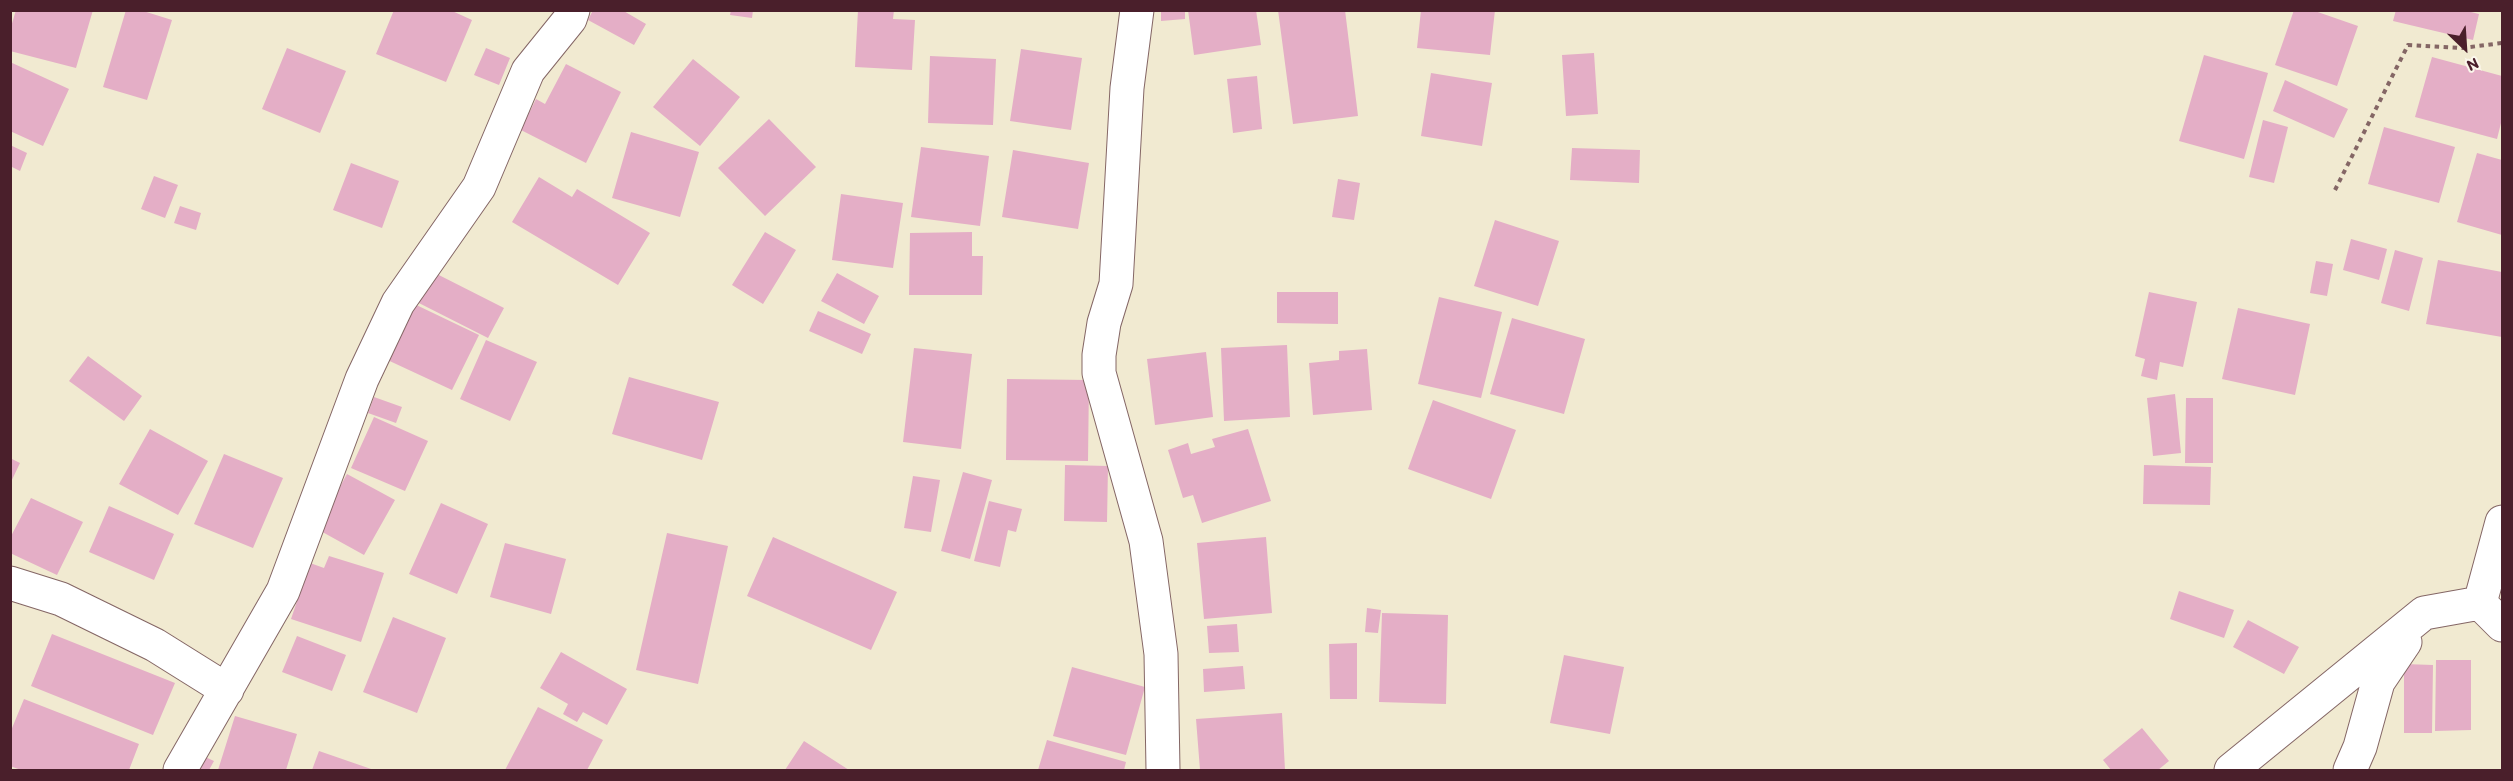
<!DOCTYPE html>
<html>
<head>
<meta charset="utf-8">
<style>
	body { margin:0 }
	#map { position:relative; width:2513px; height:781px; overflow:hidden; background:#f1ead1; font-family:Itim,sans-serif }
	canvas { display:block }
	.frame { position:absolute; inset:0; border:12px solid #4a1f2b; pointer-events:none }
	.north { position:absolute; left:2435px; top:18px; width:60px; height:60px; -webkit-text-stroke:4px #fbf7ec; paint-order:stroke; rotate:155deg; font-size:16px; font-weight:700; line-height:24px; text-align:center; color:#4a1f2b }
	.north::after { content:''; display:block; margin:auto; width:21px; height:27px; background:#4a1f2b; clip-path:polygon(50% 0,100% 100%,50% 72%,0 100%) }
</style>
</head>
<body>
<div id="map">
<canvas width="2513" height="781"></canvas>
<div class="frame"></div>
<div class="north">N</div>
</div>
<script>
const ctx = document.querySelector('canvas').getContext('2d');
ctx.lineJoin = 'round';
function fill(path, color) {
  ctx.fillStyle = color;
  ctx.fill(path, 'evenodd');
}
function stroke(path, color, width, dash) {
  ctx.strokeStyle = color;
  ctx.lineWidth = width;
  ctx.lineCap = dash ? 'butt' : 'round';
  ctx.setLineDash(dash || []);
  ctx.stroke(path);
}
const building = new Path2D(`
	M16,10H93L76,68L10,51V30Z
	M126,10H140L172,20L147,100L103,87Z
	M394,10H450L472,20L446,82L376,54Z
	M593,10H622L646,24L634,45L588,20Z
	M731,10H753L752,18L730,15Z
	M858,10H894L893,19L915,20L912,70L855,67Z
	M1161,10H1185V19L1161,21Z
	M1188,10H1256L1261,45L1194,55Z
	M1278,10H1345L1358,116L1293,124Z
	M1421,10H1495L1490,55L1417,48Z
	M2294,10H2312L2358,26L2337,86L2275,65Z
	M2396,10H2463L2479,14L2473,40L2393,21Z
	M287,48L346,71L320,133L262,109Z
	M486,48L510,58L499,85L474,75Z
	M1021,49L1082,58L1071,130L1010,121Z
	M1594,53L1598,114L1566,116L1562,55Z
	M2204,55L2268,73L2244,159L2179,141Z
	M930,56L996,59L993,125L928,123Z
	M2432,57L2502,76V119L2497,139L2415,117Z
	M693,59L740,97L700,146L653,107Z
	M10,62L69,89L43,146L10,131Z
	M566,64L621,92L586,163L513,126L523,107L530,111L536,99L545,104Z
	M1431,73L1492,83L1482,146L1421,136Z
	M1257,76L1262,129L1233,133L1227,79Z
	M2285,80L2348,109L2334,138L2273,111Z
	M769,119L816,167L765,216L718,168Z
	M2263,120L2288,127L2274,183L2249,177Z
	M2384,127L2455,147L2439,203L2368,184Z
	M631,132L699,152L680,217L612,198Z
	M10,145L27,153L20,171L10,166Z
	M921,147L989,156L980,226L911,217Z
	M1572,148L1640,150L1639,183L1570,180Z
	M1013,150L1089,163L1078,229L1002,217Z
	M2477,153L2502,160V235L2457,222Z
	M351,163L399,181L382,228L333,210Z
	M154,176L178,185L165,218L141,209Z
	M539,177L572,197L577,189L650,233L618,285L512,222Z
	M1338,179L1360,183L1354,220L1332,217Z
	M841,194L903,203L893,268L832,260Z
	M180,206L201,213L196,230L174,223Z
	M1495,220L1559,241L1538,306L1474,286Z
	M765,232L796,250L763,304L732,285Z
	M972,232V256H983L982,295H909L910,233Z
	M2351,239L2387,249L2379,280L2343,270Z
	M2395,250L2423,258L2409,311L2381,303Z
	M2438,260L2502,272V337L2426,324Z
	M2316,261L2333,264L2327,296L2310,293Z
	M425,268L504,308L488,338L409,298Z
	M837,273L879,296L864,324L821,301Z
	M1277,292H1338V324L1277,323Z
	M2149,292L2197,302L2183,367L2160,362L2157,380L2141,376L2145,359L2135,356Z
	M1439,297L1502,312L1481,398L1418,384Z
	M408,301L479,335L452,390L381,357Z
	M2238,308L2310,324L2295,395L2222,379Z
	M818,311L871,334L862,354L809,331Z
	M1512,318L1585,339L1564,414L1490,394Z
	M486,340L537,362L510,421L460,399Z
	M1287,345L1290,417L1224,421L1221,348Z
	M914,348L972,354L961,449L903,442Z
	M1367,349L1372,410L1313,415L1309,363L1339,360V351Z
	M1206,352L1213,417L1155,425L1147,359Z
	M88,356L142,396L124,421L69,381Z
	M629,377L719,402L702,460L612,434Z
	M1007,379L1089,380L1088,461L1006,460Z
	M2175,394L2181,453L2153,456L2147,398Z
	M374,397L402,407L396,423L368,413Z
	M2186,398H2213V463H2185Z
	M1433,400L1516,430L1491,499L1408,469Z
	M374,417L428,441L405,491L351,468Z
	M150,429L208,461L178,515L119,484Z
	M1248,429L1271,501L1202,523L1193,495L1183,498L1168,450L1188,443L1191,454L1215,447L1212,439Z
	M224,454L283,478L253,548L194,524Z
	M10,458L20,463L10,484Z
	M1065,465L1108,466L1107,522L1064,521Z
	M2144,465L2211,467L2210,505L2143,504Z
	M963,472L992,480L970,559L941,551Z
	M347,474L395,500L364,555L317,529Z
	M913,476L940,480L931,532L904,528Z
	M31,498L83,522L57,575L10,553V538Z
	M989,501L1022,509L1016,532L1008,530L1000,567L974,561Z
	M441,503L488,524L457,594L409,574Z
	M109,506L174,534L154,580L89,552Z
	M667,533L728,546L698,684L636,670Z
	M773,537L897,592L871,650L747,596Z
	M1266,537L1272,613L1204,619L1197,543Z
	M505,543L566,559L551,614L490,597Z
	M329,556L384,573L361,642L291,619L310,563L324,568Z
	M2179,591L2234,610L2224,638L2170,619Z
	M1367,608L1381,610L1378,633L1365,632Z
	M1382,613L1448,615L1446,704L1379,702Z
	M393,617L446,638L417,713L363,692Z
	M2248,620L2299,647L2284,674L2233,647Z
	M1237,624L1239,652L1209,653L1207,626Z
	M52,634L175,683L153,735L31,686Z
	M297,636L346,655L332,691L282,672Z
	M1357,643V699H1330L1329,644Z
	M561,652L627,689L607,725L583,712L577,722L563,714L568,704L540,688Z
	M1564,655L1624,667L1610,734L1550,723Z
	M2436,660H2471V730L2435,731Z
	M2404,664L2433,665L2432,733H2404Z
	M1243,666L1245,689L1204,692L1203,669Z
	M1072,667L1145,687L1126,755L1053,736Z
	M24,699L139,744L129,770H21L10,766V733Z
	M538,707L603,740L587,770H505Z
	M1282,713L1285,770H1200L1196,719Z
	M235,716L297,734L286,770H218Z
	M2142,728L2169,761L2158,770H2111L2103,760Z
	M1047,740L1126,762L1124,770H1038Z
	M804,741L849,770H785Z
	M319,751L374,770H312Z
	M201,755L214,761L209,770H195Z`);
const path = new Path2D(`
	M2335,190L2408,45L2462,48L2502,43`);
const street = new Path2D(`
	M1137,10L1127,88L1116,284L1104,323L1099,355V373L1146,541L1161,654L1163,770
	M2502,522L2480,603L2502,625
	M10,583L61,599L155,645L227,690
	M180,770L283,591L362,379L398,303L479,187L528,71L570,19L573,10
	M2231,770L2424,613L2480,603
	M2350,770L2360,747L2378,682L2405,642`);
fill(building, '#e4aec6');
stroke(street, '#846665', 35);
stroke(path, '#846665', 4, [4.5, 4.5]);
stroke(street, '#fff', 33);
</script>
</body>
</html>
